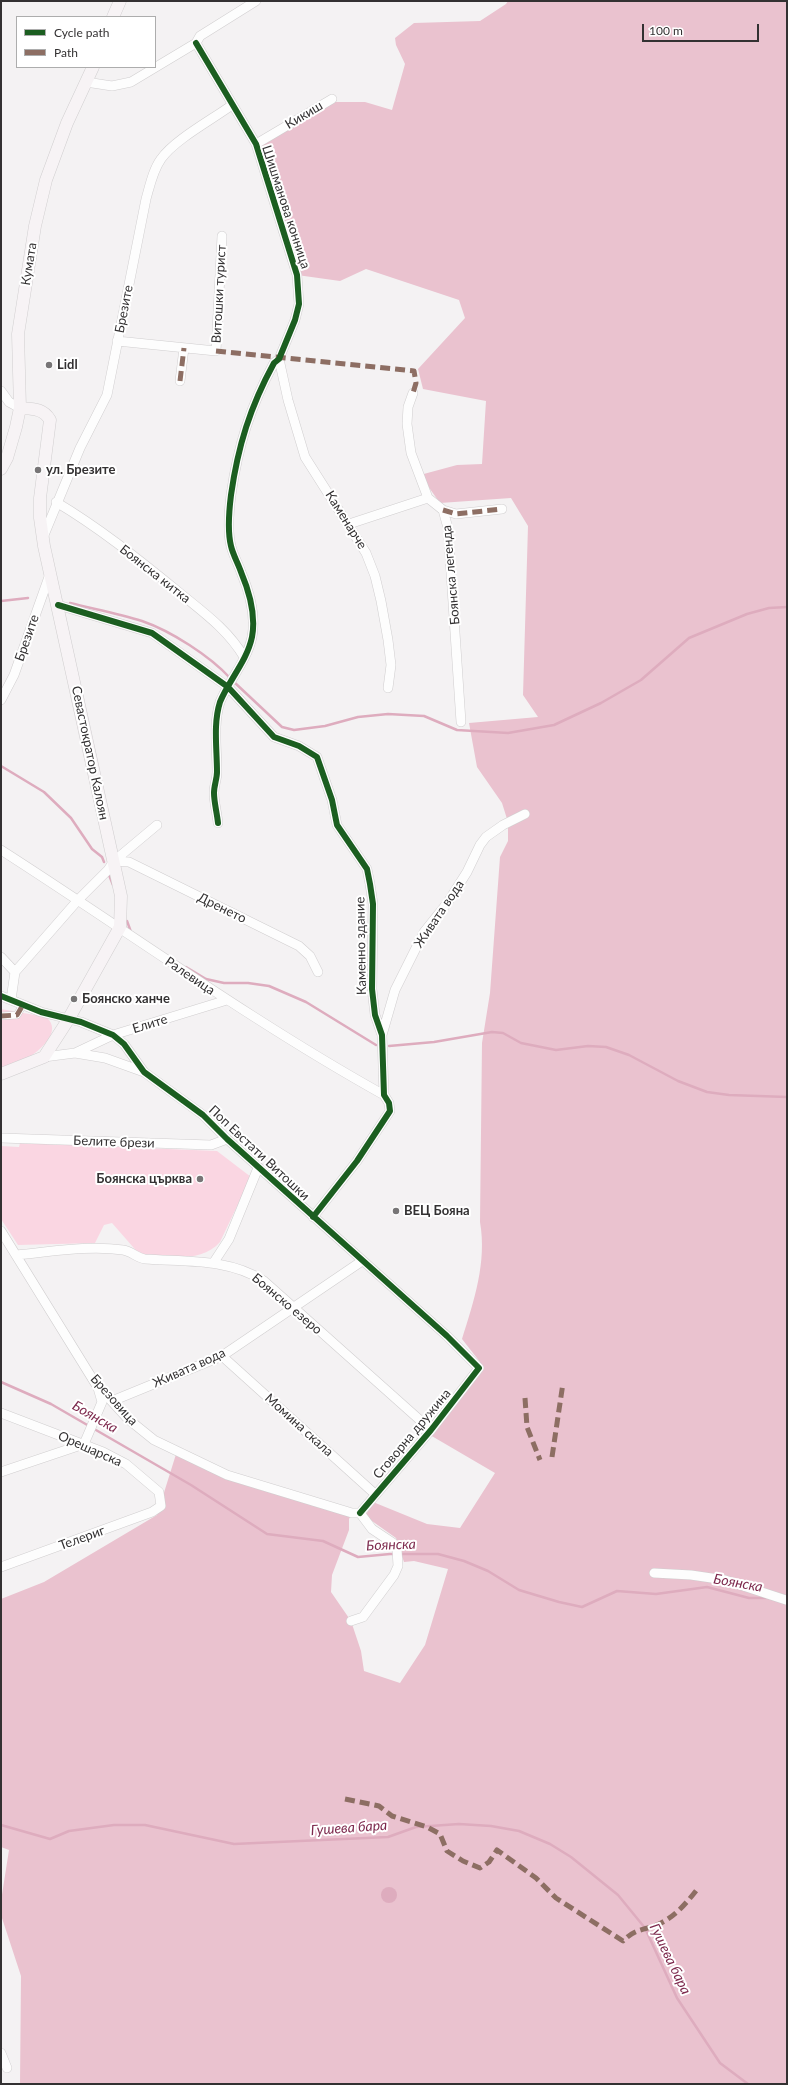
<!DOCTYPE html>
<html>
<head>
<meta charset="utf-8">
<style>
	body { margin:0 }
	#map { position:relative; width:788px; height:2085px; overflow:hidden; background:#f4f2f3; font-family:Lato,sans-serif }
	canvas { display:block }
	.frame { position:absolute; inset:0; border:2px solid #333132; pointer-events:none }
	.legend { position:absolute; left:16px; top:16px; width:140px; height:52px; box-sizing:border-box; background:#fff; border:1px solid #adadad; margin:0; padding:5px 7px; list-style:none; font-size:12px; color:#333132 }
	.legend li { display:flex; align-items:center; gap:8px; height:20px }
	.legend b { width:20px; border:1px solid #adadad }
	.scale { position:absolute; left:642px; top:24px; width:117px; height:18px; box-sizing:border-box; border:2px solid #333132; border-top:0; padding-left:5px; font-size:12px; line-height:14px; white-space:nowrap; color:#333132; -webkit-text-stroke:3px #fff; paint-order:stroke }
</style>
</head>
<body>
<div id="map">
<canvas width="788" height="2085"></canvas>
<div class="frame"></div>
<ul class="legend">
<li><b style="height:5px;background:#1b5e20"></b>Cycle path</li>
<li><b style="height:5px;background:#8d6e63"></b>Path</li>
</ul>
<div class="scale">100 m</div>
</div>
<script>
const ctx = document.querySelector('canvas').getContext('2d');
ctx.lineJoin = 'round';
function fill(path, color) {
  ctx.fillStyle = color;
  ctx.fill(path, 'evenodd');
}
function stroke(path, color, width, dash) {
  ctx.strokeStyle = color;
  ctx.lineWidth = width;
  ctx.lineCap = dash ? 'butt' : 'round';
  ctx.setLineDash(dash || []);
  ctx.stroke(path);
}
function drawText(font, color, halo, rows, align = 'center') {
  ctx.font = font + ' Lato,sans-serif';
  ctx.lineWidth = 4;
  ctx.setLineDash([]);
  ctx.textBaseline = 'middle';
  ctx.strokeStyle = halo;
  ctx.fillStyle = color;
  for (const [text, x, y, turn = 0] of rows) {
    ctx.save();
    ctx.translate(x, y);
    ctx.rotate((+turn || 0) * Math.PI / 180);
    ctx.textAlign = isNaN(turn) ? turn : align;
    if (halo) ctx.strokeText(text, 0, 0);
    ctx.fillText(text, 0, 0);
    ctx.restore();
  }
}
const green = new Path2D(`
	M1,1009L46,1017C64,1032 38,1052 25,1060C18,1064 9,1065 1,1068Z
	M20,1143L217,1151L251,1177L220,1242C201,1264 165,1256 140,1255L112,1223L104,1225L95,1243L18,1245L1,1219V1146L19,1147Z`);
const forest = new Path2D(`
	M508,1H787V2084H20L21,1976L1,1915V1901L9,1850L1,1847V1599L44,1582L157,1515L177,1451L227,1475L352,1513L349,1519V1530L332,1575L331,1592L351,1621L361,1651L364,1671L400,1683L425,1645L448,1569L414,1561L404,1562L396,1538L365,1516L373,1502L427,1524L460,1528L495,1473L430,1435L480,1373V1362L462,1339C474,1301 487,1262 480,1222L482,1043L490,993L500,857L508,841V822L502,803L477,767L469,723L538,717L523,695L528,526L511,498L440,503L420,475L457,465L482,464L486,401L423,389L418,369L465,318L459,300L366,269L340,281L297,275L256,144L333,102H365L392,110L405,64L396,45L395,38L414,23L480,21L506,4Z`);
const water = new Path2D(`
	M381 1895a8 8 0 1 1 16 0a8 8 0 1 1-16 0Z`);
const stream = new Path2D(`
	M1,601L28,598
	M70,603C94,609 119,614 142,621C171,631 210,656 230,678
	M234,682L282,727L294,730L325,726L358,717L388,714L424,716L457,730L508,733L554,725L601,703L641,680L689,638L747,614L769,608L787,607
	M1,766L44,792L71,818L92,849L102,857L104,862
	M109,875L113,885
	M127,921L131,932
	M186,967L206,979L224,983H248L269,986L306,1002L376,1045
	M389,1046L434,1042L492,1032L503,1033L521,1043L556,1050L588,1046L606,1047L629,1055L678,1081L707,1092L729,1095L787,1097
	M1,1382L51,1404L191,1485L267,1534L323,1541L358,1557L390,1554H438L464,1561L488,1571L519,1590L559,1602L582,1607L617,1591L656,1594L707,1587L749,1598H769
	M1,1825L50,1839L69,1831L114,1825H145L234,1844L388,1837L416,1827L459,1824L491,1826L519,1831L550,1844L571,1857L618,1895L645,1928L677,1998L720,2063L748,2084`);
const pedestrian = new Path2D(`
	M1,1016L17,1015L23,1005`);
const minor = new Path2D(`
	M196,43L256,144L297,275L299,304L295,320L279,359L274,363C250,407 238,446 231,495C229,511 227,530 231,546C233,555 238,563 241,572C249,591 256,616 252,637C247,661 229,680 220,702C213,724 217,749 217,772C217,779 214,785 214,793C214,802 217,813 218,823
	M86,82L112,86L131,82L196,43L200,36L256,1
	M256,144L332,99
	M117,341L216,351L222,236
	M279,359L288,400L305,457L366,553L375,576L381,601L388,640L391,665L388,688
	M180,381L184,348
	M1,391L9,402L20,408
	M413,393L408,407L407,424L411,453L428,498L443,510L448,528L461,722
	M56,502C98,527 137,558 175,589C200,610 227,628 244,657
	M443,510L456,514L502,509
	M349,524L428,498
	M44,535L80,448L107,395L146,199C150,185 153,170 161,159C174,140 213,119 232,105
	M58,605L152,633L228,687L274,737L299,746L317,757L332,800L337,825L367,869L370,884L373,904L372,989L375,1015L382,1035L384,1095L389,1103L390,1111L357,1161L313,1217
	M1,700L14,675L50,574
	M1,850C129,932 251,1021 384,1095
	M114,861L129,862L299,946L310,956L318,972
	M1,957L15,972L11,1000
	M15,972L78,900L108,870L114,861L157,825
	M1,996L41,1012L81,1022L113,1035L124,1044L144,1072L203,1115L227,1139L447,1336L479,1368L431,1430L360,1513
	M382,1035L395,990L424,932L448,902L467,872L480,845L486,837L503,825L525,814
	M75,1053L113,1035L227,1000
	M44,1057L75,1053L105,1058L144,1072
	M1,1138L211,1145L227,1139
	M1,1231L95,1383L128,1419L154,1440L227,1475L352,1513H360
	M16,1255C51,1252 88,1245 123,1250C131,1251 137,1258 145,1259C186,1262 228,1258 264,1281L431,1430
	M214,1262L229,1239L258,1168
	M222,1356L375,1494
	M112,1401L222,1356L362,1261
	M1,1413L103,1452L126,1464L159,1492L161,1506L152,1512L1,1567
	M84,1444L102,1402L98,1388
	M1,1472L84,1444
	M654,1573L691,1575L725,1580L786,1600
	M351,1621L363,1617L394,1575L398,1566L397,1549L393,1543L372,1529L360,1513
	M1,2053L7,2068`);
const secondary = new Path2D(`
	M113,17L120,1
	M1,469L7,458L16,427L20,408L18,334L35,226L46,180L67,123L93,67
	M1,1074L44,1057L68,1020L120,927L121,896L44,546L40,518V498L50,420C43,408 32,409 20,408`);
const quiet = new Path2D(`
	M216,351L414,371L416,383L413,393
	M180,381L184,348
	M443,510L456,514L502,509
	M1,1016L17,1015L23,1005
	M525,1398L527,1427L540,1460
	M552,1457L563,1383
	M345,1799L379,1806L392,1816L427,1827L440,1834L447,1851L463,1861L480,1868L489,1862L497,1850L536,1878L556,1898L623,1941C637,1927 645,1931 661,1923C677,1915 688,1901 699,1887`);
const cycleway = new Path2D(`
	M196,43L256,144L297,275L299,304L295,320L279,359L274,363C250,407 238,446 231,495C229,511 227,530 231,546C233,555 238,563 241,572C249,591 256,616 252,637C247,661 229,680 220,702C213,724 217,749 217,772C217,779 214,785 214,793C214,802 217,813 218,823
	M58,605L152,633L228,687L274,737L299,746L317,757L332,800L337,825L367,869L370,884L373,904L372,989L375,1015L382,1035L384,1095L389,1103L390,1111L357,1161L313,1217
	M1,996L41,1012L81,1022L113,1035L124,1044L144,1072L203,1115L227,1139L447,1336L479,1368L431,1430L360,1513`);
const markers = [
	[49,365,4,"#777576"],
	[38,470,4,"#777576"],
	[74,999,4,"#777576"],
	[200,1179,4,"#777576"],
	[396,1211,4,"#777576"]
];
const streetNames = [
	["Кикиш",304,115,-31],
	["Шишманова конница",286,207,72],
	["Кумата",29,264,-81],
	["Витошки турист",219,294,-87],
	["Брезите",124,309,-79],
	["Каменарче",346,520,58],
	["Боянска китка",155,574,38],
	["Боянска легенда",451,575,-95],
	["Брезите",27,638,-71],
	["Севастократор Калоян",90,753,78],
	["Дренето",222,908,26],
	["Живата вода",439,914,-56],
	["Каменно здание",361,946,-91],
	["Ралевица",190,976,34],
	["Елите",150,1024,-17],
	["Белите брези",114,1142,2],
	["Поп Евстати Витошки",259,1153,43],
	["Боянско езеро",287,1304,40],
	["Живата вода",189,1368,-24],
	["Брезовица",114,1400,48],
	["Момина скала",299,1425,42],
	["Сговорна дружина",412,1434,-50],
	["Орешарска",90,1449,24],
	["Телериг",82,1538,-20]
];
const poiNames = [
	["Lidl",57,365],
	["ул. Брезите",46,470],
	["Боянско ханче",82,999],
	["Боянска църква",192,1179,"right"],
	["ВЕЦ Бояна",404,1211]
];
const waterNames = [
	["Боянска",95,1417,30],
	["Боянска",391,1545,-2],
	["Боянска",738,1583,10],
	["Гушева бара",349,1828,-4],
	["Гушева бара",670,1959,64]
];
fill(green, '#fad6e2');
fill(forest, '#eac2cf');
fill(water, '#deacbe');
stroke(stream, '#deacbe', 2.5);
stroke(pedestrian, '#d0cecf', 8);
stroke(minor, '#d0cecf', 10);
stroke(secondary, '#d0cecf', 13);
stroke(pedestrian, '#fdfdfd', 7);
stroke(minor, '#fdfdfd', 9);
stroke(secondary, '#f7f3f5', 12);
stroke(quiet, '#8d6e63', 5, [10, 5]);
stroke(cycleway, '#1b5e20', 6);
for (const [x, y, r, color] of markers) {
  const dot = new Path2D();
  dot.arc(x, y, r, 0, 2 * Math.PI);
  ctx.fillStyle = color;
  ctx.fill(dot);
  stroke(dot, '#fff', 1.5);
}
drawText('13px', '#333132', '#fff', streetNames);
drawText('bold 13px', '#333132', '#fff', poiNames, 'left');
drawText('italic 14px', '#7d294d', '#fff', waterNames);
</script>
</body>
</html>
